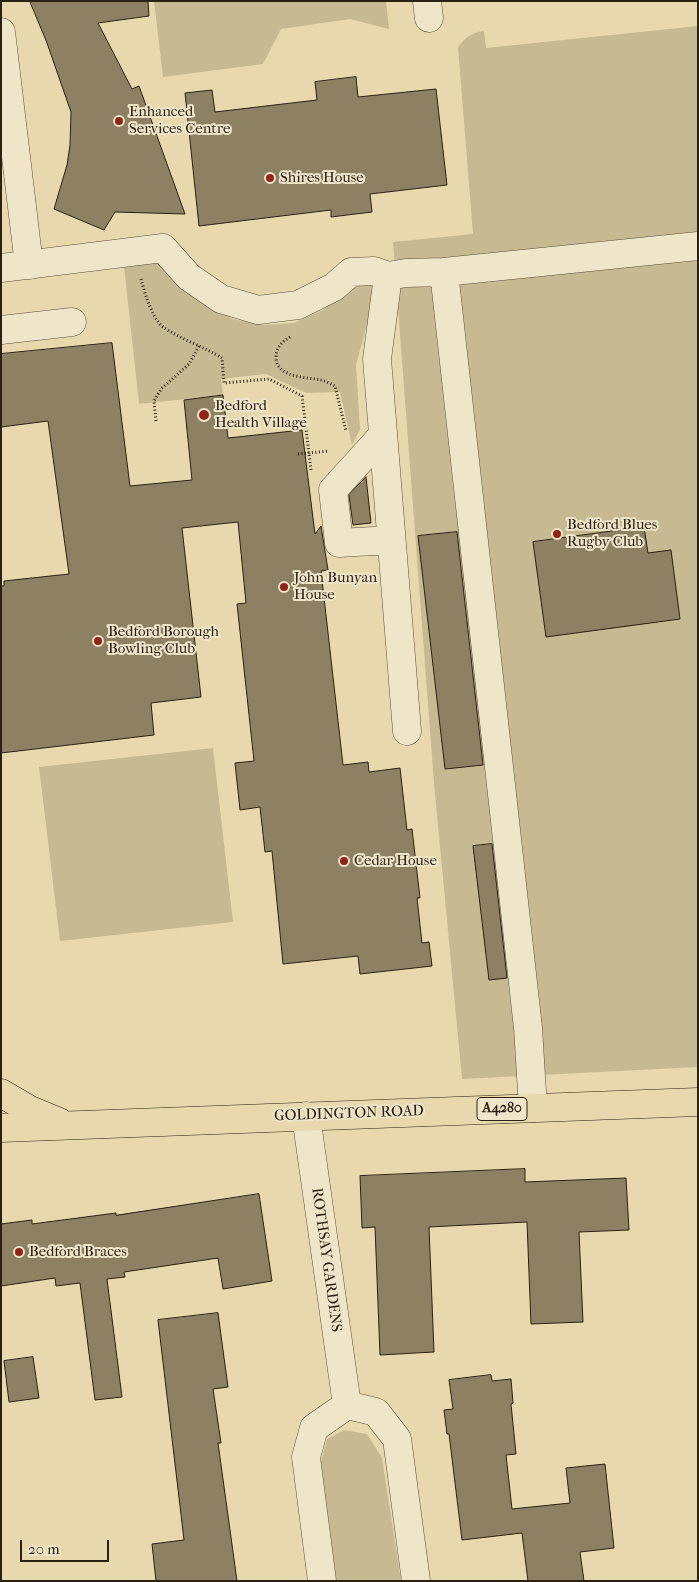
<!DOCTYPE html>
<html>
<head>
<meta charset="utf-8">
<style>
	body { margin:0 }
	#map { position:relative; width:699px; height:1582px; overflow:hidden; background:#e7d9ad; font-family:"IM FELL French Canon",serif }
	canvas { display:block }
	.frame { position:absolute; inset:0; border:2px solid #2c2013; pointer-events:none }
	.scale { position:absolute; left:20px; top:1540px; width:89px; height:22px; box-sizing:border-box; border:2px solid #2c2013; border-top:0; padding-left:6px; font-size:15px; line-height:18px; white-space:nowrap; color:#2c2013; -webkit-text-stroke:4px #efe6ca; paint-order:stroke }
</style>
</head>
<body>
<div id="map">
<canvas width="699" height="1582"></canvas>
<div class="frame"></div>
<div class="scale">20 m</div>
</div>
<script>
const ctx = document.querySelector('canvas').getContext('2d');
ctx.lineJoin = 'round';
function fill(path, color) {
  ctx.fillStyle = color;
  ctx.fill(path, 'evenodd');
}
function stroke(path, color, width, dash) {
  ctx.strokeStyle = color;
  ctx.lineWidth = width;
  ctx.lineCap = dash ? 'butt' : 'round';
  ctx.setLineDash(dash || []);
  ctx.stroke(path);
}
function drawText(font, color, halo, rows, align = 'center') {
  ctx.font = font + ' "IM FELL French Canon",serif';
  ctx.lineWidth = 4;
  ctx.setLineDash([]);
  ctx.textBaseline = 'middle';
  ctx.strokeStyle = halo;
  ctx.fillStyle = color;
  for (const [text, x, y, turn = 0] of rows) {
    ctx.save();
    ctx.translate(x, y);
    ctx.rotate((+turn || 0) * Math.PI / 180);
    ctx.textAlign = isNaN(turn) ? turn : align;
    if (halo) ctx.strokeText(text, 0, 0);
    ctx.fillText(text, 0, 0);
    ctx.restore();
  }
}
const green = new Path2D(`
	M154,1H386L389,29L350,19L281,29L263,64L163,77Z
	M698,26V1067L462,1079L434,783L393,242L473,234L458,47C465,38 472,32 484,31L486,48Z
	M152,262L163,263L207,305L232,319L264,325L294,323L323,310L356,281L377,287L356,365L360,430L352,445L340,392L306,393L266,374L221,379L223,395L139,404L124,266Z
	M213,748L233,922L60,941L39,767Z
	M344,1430L367,1434L382,1458L401,1581H333L319,1469L327,1439Z`);
const building = new Path2D(`
	M30,1H148L149,16L98,23L132,89L139,86L185,214L115,212L104,230L54,209L67,165L70,145L71,112L47,43Z
	M356,77L358,97L436,89L447,185L370,194L372,212L331,217V210L199,226L185,93L212,90L215,112L317,100L315,82Z
	M112,343L130,486L192,480L184,400L223,395L228,438L302,430L315,534L321,526L328,570L321,571L343,765L368,762L369,772L400,768L407,830L412,829L420,898H417L422,943L429,942L432,966L360,974L358,956L283,964L272,851L265,852L260,807L240,810L235,763L254,761L237,604L246,603L238,522L182,528L201,697L151,703L154,735L1,753V586H4V581L69,574L48,421L1,427V354Z
	M366,477L371,523L353,525L349,495Z
	M644,527L648,553L671,550L680,619L546,637L533,542Z
	M457,532L483,765L445,769L418,536Z
	M492,844L507,978L489,980L473,846Z
	M525,1169V1182L626,1178L629,1230L579,1232L583,1322L531,1324L527,1222L429,1227L434,1352L380,1355L375,1227L362,1228L360,1176Z
	M259,1194L272,1281L223,1289L218,1258L124,1272L125,1277L107,1279L122,1397L95,1400L80,1283L56,1286L55,1278L1,1286V1224L32,1220V1224L116,1213V1215Z
	M218,1313L228,1387L213,1389L221,1443H218L237,1581H156L152,1544L184,1540L158,1320Z
	M33,1357L39,1398L9,1402L4,1361Z
	M491,1375L492,1381L511,1379L513,1403L511,1404L516,1454L506,1455L512,1509L570,1503L566,1468L605,1464L614,1548L580,1552L584,1581H528L522,1533L462,1540L449,1434H447L444,1410L453,1409L449,1380Z`);
const path = new Path2D(`
	M141,279C145,294 150,311 159,323C166,333 209,349 222,358L224,383L269,379L302,396L311,470
	M290,337C282,342 276,347 276,358C277,378 307,377 321,380C326,381 331,384 335,386L346,431
	M156,421L154,401L161,389L189,364L199,346
	M298,454L329,451`);
const minor = new Path2D(`
	M427,1L429,18
	M1,32L29,265
	M1,268L163,248L189,277L221,299L258,310L298,305L334,287L351,272L374,271L388,276L377,359L407,731
	M444,272L528,1028L533,1108
	M388,276L406,273L444,272L698,246
	M1,330L72,322
	M382,436L333,490L339,543L391,540
	M306,1116L347,1405
	M322,1581L306,1457L314,1428L347,1405L376,1412L397,1439L416,1581`);
const major = new Path2D(`
	M1,1093L30,1110L59,1122
	M1,1128L698,1102`);
const markers = [
	[119,121,5,"#8f2418"],
	[270,178,5,"#8f2418"],
	[204,415,6,"#8f2418"],
	[557,534,5,"#8f2418"],
	[284,587,5,"#8f2418"],
	[98,641,5,"#8f2418"],
	[344,861,5,"#8f2418"],
	[19,1252,5,"#8f2418"]
];
const shields = [
	[502,1109,50]
];
const shieldNames = [
	["A4280",502,1109]
];
const poiNames = [
	["Enhanced",129,112],
	["Services Centre",129,129],
	["Shires House",280,178],
	["Bedford",215,406],
	["Health Village",215,423],
	["Bedford Blues",567,525],
	["Rugby Club",567,542],
	["John Bunyan",294,578],
	["House",294,595],
	["Bedford Borough",108,632],
	["Bowling Club",108,649],
	["Cedar House",354,861],
	["Bedford Braces",29,1252]
];
const streetNames = [
	["GOLDINGTON ROAD",349,1114,-2],
	["ROTHSAY GARDENS",326,1260,82]
];
fill(green, '#c7ba93');
fill(building, '#8d8063');
stroke(building, '#2c2013', 1);
stroke(minor, '#5b4e3a', 29);
stroke(major, '#2c2013', 29);
stroke(path, '#2c2013', 3, [1, 2.5]);
stroke(minor, '#efe6ca', 28);
stroke(major, '#e7d9ad', 28);
for (const [x, y, r, color] of markers) {
  const dot = new Path2D();
  dot.arc(x, y, r, 0, 2 * Math.PI);
  ctx.fillStyle = color;
  ctx.fill(dot);
  stroke(dot, '#efe6ca', 2);
}
for (const [x, y, w] of shields) {
  const box = new Path2D();
  box.roundRect(x - w / 2, y - 11.5, w, 23, 4);
  ctx.fillStyle = '#efe6ca';
  ctx.fill(box);
  stroke(box, '#2c2013', 1);
}
drawText('bold 14px', '#2c2013', null, shieldNames);
drawText('15px', '#2c2013', '#efe6ca', poiNames, 'left');
drawText('15px', '#2c2013', '#efe6ca', streetNames);
</script>
</body>
</html>
